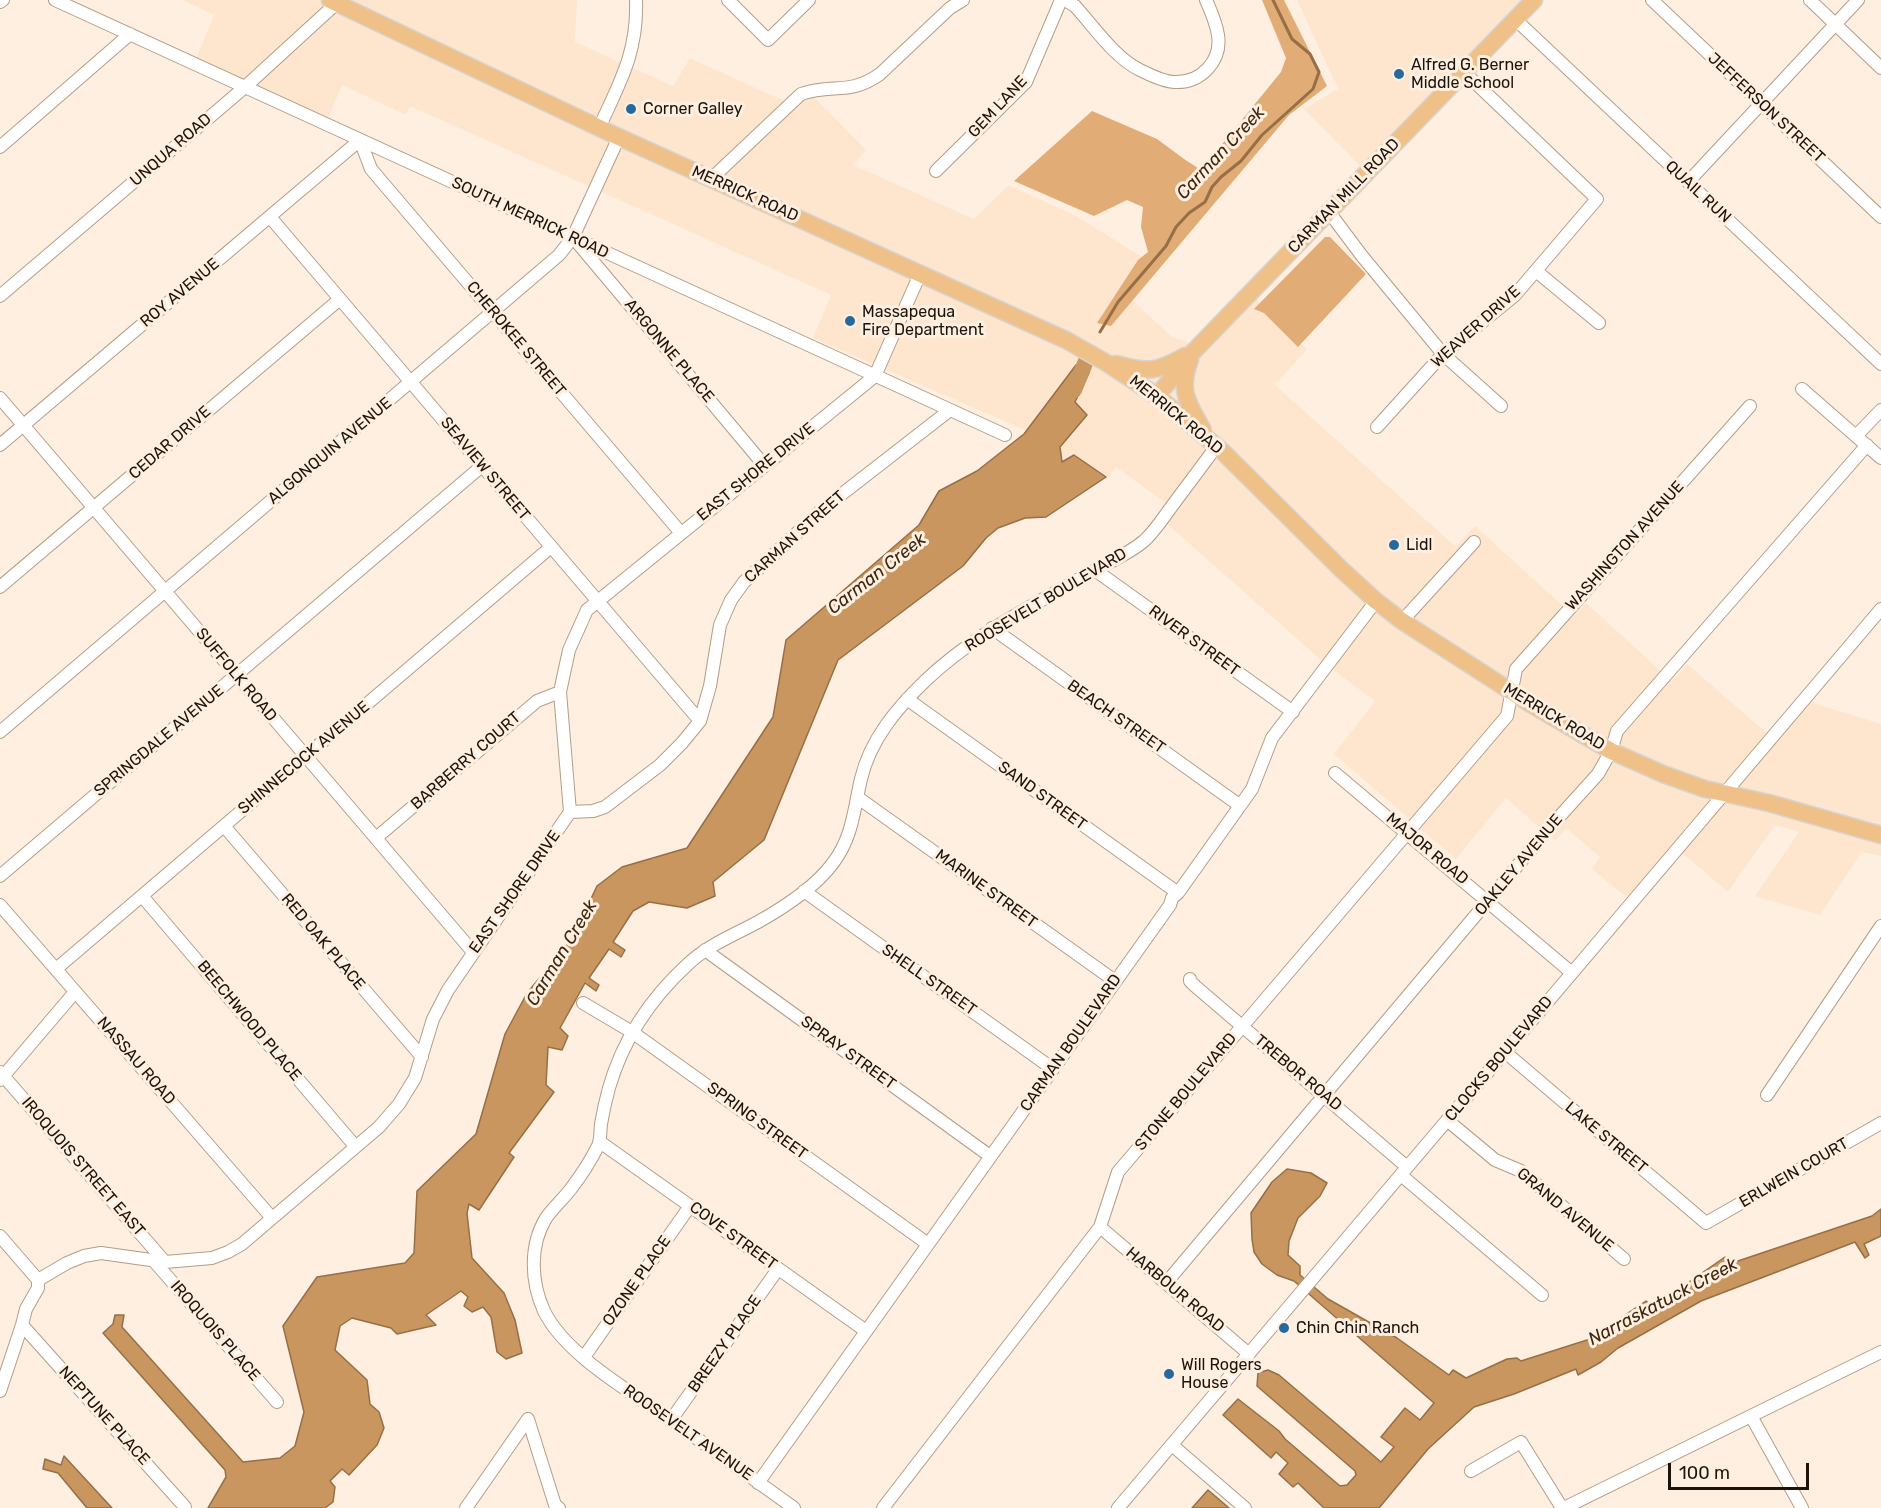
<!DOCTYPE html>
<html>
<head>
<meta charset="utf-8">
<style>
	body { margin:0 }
	#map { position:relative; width:1881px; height:1508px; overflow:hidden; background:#feefe1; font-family:Rubik,sans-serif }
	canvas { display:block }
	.scale { position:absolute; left:1668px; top:1463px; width:141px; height:27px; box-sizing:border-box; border:3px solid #1c140b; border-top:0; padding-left:8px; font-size:18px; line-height:21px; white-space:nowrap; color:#1c140b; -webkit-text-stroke:4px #feefe1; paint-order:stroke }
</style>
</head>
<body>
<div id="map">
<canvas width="1881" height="1508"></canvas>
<div class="scale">100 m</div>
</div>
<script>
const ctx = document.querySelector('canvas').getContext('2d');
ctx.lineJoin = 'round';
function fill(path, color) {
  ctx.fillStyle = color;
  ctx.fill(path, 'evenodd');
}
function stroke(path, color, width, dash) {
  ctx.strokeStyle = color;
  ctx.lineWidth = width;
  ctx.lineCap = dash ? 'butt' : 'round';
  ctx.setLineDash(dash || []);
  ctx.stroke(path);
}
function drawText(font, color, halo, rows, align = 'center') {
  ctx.font = font + ' Rubik,sans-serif';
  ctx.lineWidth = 6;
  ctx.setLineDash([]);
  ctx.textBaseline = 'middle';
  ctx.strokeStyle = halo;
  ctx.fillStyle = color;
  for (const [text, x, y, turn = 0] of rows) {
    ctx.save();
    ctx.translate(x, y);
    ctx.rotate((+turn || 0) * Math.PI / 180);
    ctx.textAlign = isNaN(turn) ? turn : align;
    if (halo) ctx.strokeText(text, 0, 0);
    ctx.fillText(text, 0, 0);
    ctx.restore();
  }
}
const built = new Path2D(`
	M183,0H577L575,42L673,86L690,58L782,100L792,111L810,93L866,150L853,165L974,219L1009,185L1078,217L1155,265L1127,295L1172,337L1186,341L1201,354L1254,297L1307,349L1275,385L1456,547L1475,526L1574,616L1586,603L1672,681L1687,664L1774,739L1807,701L1881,724V856L1862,852L1820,915L1755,896L1799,832L1775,825L1728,892L1681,852L1637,906L1592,869L1600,857L1566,828L1555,841L1506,798L1456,859L1334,754L1375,701L1329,667L1165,522L1175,510L1116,467L1107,479L1062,463L1060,448L1087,415L1075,402L1088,373L1076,365L1027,431L813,338L831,295L410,106L406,115L342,85L327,121L195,61L214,15Z
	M1297,0H1541L1370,176L1304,109L1338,89Z`);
const forest = new Path2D(`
	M1262,0H1284L1327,86L1289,115L1111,326L1097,323L1138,260L1148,252L1141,227L1143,207L1127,200L1094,216L1014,181L1092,111L1157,139L1184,159L1201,170L1281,72L1286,58Z
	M1325,237H1330L1366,274L1298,347L1264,313L1254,309Z`);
const water = new Path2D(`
	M1076,365L1089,373L1075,402L1087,415L1060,447L1062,462L1074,455L1106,477L1046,517L1025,518L998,528L986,538L963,566L838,660L764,840L713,882L715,896L687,908L649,902L633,911L613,942L625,950L621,957L609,949L589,978L599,985L596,991L585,983L560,1028L568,1036L562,1050L548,1047L546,1085L554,1092L509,1153L514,1157L479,1210L469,1204L467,1213L472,1258L504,1293L515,1320L522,1353L506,1359L497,1352L491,1317L483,1307L472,1312L464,1306L468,1297L461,1291L426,1315L436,1325L397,1334L391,1328L352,1318L340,1326L335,1350L367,1380L370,1404L379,1412L384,1428L377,1445L349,1475L342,1469L330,1481L335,1487L333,1502L325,1508H208L226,1477L225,1470L103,1333L113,1324L115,1315H124L122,1327L243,1462L280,1458L295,1446L304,1412L283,1326L317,1277L405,1263L414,1253L417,1191L476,1134L505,1034L527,993L572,939L597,886L622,867L687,848L773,717L786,640L919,525L939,491L977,471L1024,434Z
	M1287,1169L1311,1173L1327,1183L1320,1196L1298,1218L1289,1241L1288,1255L1300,1266V1275L1328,1299L1397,1338L1449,1375L1453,1370L1466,1378L1507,1359L1517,1358L1521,1361L1606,1334L1604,1329L1646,1301L1653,1307L1725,1257L1732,1263L1872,1216L1881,1209V1236L1864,1244L1869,1255L1865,1258L1855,1242L1701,1301L1618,1348L1601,1362L1578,1375L1576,1369L1514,1394L1474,1407L1428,1449L1379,1508H1324L1298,1483L1293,1487L1279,1474L1288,1463L1276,1452L1271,1458L1223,1415L1238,1399L1279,1431L1285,1439L1340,1486L1347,1485L1356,1475L1355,1471L1257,1386L1258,1373L1268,1370L1279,1375L1381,1462L1394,1447L1381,1437L1405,1408L1420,1420L1434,1403L1294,1281L1277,1275L1262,1264L1254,1252L1252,1239L1251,1213L1272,1182Z
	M64,1456L112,1508H87L58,1473L43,1469L45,1459L61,1465Z
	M1208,1490L1229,1508H1192Z`);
const stream = new Path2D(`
	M1100,332L1118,302L1166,246L1176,227L1189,213L1205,202L1212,187L1221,177L1241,161L1262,135L1313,89L1319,72L1310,54L1292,39L1273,0`);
const river = new Path2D(`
	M1074,390L1086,361`);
const minor = new Path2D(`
	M55,0L1005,435
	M728,0L768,40L809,0
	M1065,0L1075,6C1095,28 1114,57 1140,70C1150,75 1165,82 1175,82C1201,83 1222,61 1218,35C1216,22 1211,11 1206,0
	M1652,0L1881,217
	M1810,0L1881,68
	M0,2L3,0
	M1515,19L1881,364
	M599,128C620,82 638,52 636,0
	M0,147L130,34
	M936,171L1026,82L1061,0
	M711,179L801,94C833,83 849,96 880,74L950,8L963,0
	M1688,182L1858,0
	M1329,212L1362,256L1443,354L1501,406
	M270,217L700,721
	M576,241L764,465
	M1536,271L1599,323
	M0,296L245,87L340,0
	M1802,389L1881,458
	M0,398L473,952
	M1377,427L1443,354L1515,295L1597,199L1464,72
	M1856,436L1881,410
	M0,445L360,140L371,169L681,533
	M1095,570L1293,712
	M0,587L340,299
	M1402,621L1474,542
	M992,628L1239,805
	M907,699L1178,893
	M0,732L559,255L573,237L619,137
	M1335,773L1572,973
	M857,797L1115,981
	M570,812L593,811L605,807L660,765L682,743L700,721L710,686L720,625L731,600L744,582L824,508L950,410
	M224,826L422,1057
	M376,838L537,701L560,692
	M0,876L482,466
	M804,891L1053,1069
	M142,896L355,1146
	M0,905L272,1218
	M705,950L990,1156
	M56,969L551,547
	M1190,979V981L1195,986L1407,1167
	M583,1003L632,1032L928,1244
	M1505,1052L1706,1223L1881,1123
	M0,1072L165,1262
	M0,1080L75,992
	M1767,1095L1881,926
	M1447,1120L1495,1160L1521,1171L1624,1259
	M600,1142L866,1331
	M1401,1175L1542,1295
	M1100,1227L1249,1354
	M0,1236L38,1280
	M153,1260L277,1402
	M38,1280L67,1263L84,1256L101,1253L165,1262L212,1258L228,1252L242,1244L379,1127L399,1104L415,1078L433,1019L448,990L570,812L560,692L569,650L587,610L875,376L920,274
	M1166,1283L1550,827L1598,774L1611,751L1617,731L1867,445
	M22,1325L185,1507
	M584,1357L690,1206
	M0,1391L22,1325L26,1309L38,1288V1280
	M1751,1416L1802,1508
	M528,1419L555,1505L559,1508
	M671,1420L778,1269
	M1172,1445L1245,1508
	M1471,1471L1521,1442L1562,1508
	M758,1483L1170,905L1172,898L1178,893L1252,789L1272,738L1376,601
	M466,1508L528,1419
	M794,1508C751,1477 709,1447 667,1417C628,1390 565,1354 544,1311C531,1282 529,1246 546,1218C553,1208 563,1199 570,1190C580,1177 591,1160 598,1146C601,1139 600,1132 601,1124C603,1112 606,1099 609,1088C623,1039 651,998 688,964C708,945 734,935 758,922C783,908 816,886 833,863C853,837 854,808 861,779C870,740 897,708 925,681C972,636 1030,607 1086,575C1106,563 1126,556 1144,541C1155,531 1163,518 1172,506C1187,486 1201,467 1216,447
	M883,1508L1100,1227L1118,1172L1507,716L1516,669L1750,406
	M1118,1508L1881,609
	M1564,1508L1881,1352`);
const major = new Path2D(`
	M330,0L610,133L1066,340L1105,362L1157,396L1223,452L1342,570L1376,601L1402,621L1529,703L1611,751L1663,774L1705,789L1769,803L1881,835
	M1190,360C1178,391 1188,403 1203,430
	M1116,364C1148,373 1157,372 1185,356
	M1157,396L1194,351L1534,0`);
const markers = [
	[1399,74,6,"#27699f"],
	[631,109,6,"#27699f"],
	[850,321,6,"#27699f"],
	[1394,545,6,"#27699f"],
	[1284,1328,6,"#27699f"],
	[1169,1374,6,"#27699f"]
];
const poiNames = [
	["Alfred G. Berner",1411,65],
	["Middle School",1411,83],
	["Corner Galley",643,109],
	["Massapequa",862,312],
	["Fire Department",862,330],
	["Lidl",1406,545],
	["Chin Chin Ranch",1296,1328],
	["Will Rogers",1181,1365],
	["House",1181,1383]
];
const streetNames = [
	["GEM LANE",998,107,-47],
	["JEFFERSON STREET",1766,108,43],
	["UNQUA ROAD",171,150,-41],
	["QUAIL RUN",1698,192,43],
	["MERRICK ROAD",745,194,24],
	["CARMAN MILL ROAD",1344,196,-46],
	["SOUTH MERRICK ROAD",530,218,25],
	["ROY AVENUE",180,293,-40],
	["WEAVER DRIVE",1476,327,-42],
	["CHEROKEE STREET",516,339,50],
	["ARGONNE PLACE",669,351,50],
	["MERRICK ROAD",1176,415,39],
	["CEDAR DRIVE",170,443,-41],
	["ALGONQUIN AVENUE",330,451,-40],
	["SEAVIEW STREET",485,469,50],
	["EAST SHORE DRIVE",756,472,-39],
	["CARMAN STREET",795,537,-42],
	["WASHINGTON AVENUE",1625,546,-48],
	["ROOSEVELT BOULEVARD",1046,600,-31],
	["RIVER STREET",1194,641,36],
	["SUFFOLK ROAD",236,675,50],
	["BEACH STREET",1116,717,35],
	["MERRICK ROAD",1554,717,31],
	["SPRINGDALE AVENUE",159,741,-40],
	["SHINNECOCK AVENUE",304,758,-40],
	["BARBERRY COURT",466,761,-41],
	["SAND STREET",1042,796,36],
	["MAJOR ROAD",1427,849,40],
	["OAKLEY AVENUE",1519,865,-50],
	["MARINE STREET",986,889,36],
	["EAST SHORE DRIVE",515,892,-55],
	["RED OAK PLACE",323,942,50],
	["SHELL STREET",929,980,35],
	["BEECHWOOD PLACE",249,1021,50],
	["CARMAN BOULEVARD",1071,1043,-55],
	["SPRAY STREET",848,1053,36],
	["CLOCKS BOULEVARD",1499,1059,-50],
	["NASSAU ROAD",136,1061,49],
	["TREBOR ROAD",1298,1073,40],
	["STONE BOULEVARD",1186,1092,-50],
	["SPRING STREET",757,1121,36],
	["LAKE STREET",1606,1138,40],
	["IROQUOIS STREET EAST",83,1167,49],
	["ERLWEIN COURT",1794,1173,-30],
	["GRAND AVENUE",1565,1210,40],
	["COVE STREET",733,1236,36],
	["OZONE PLACE",637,1281,-55],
	["HARBOUR ROAD",1175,1290,40],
	["IROQUOIS PLACE",215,1331,49],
	["BREEZY PLACE",725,1344,-55],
	["NEPTUNE PLACE",104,1416,48],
	["ROOSEVELT AVENUE",688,1433,35]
];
const waterNames = [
	["Carman Creek",1221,153,-47],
	["Carman Creek",877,574,-38],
	["Carman Creek",562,953,-59],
	["Narraskatuck Creek",1663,1302,-28]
];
fill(built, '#fee6ce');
fill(forest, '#e1ac75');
fill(water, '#ca9660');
stroke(water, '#966f46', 1.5);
stroke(stream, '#966f46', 3);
stroke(river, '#ca9660', 16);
stroke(minor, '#b39d86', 14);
stroke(major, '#d6d5d3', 19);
stroke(minor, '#fff', 12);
stroke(major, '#efc189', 16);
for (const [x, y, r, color] of markers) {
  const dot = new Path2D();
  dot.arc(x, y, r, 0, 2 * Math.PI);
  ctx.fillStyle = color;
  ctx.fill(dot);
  stroke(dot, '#feefe1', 2);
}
drawText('16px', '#1c140b', '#feefe1', poiNames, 'left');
drawText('16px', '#1c140b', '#feefe1', streetNames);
drawText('italic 18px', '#3d270e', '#feefe1', waterNames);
</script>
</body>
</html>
